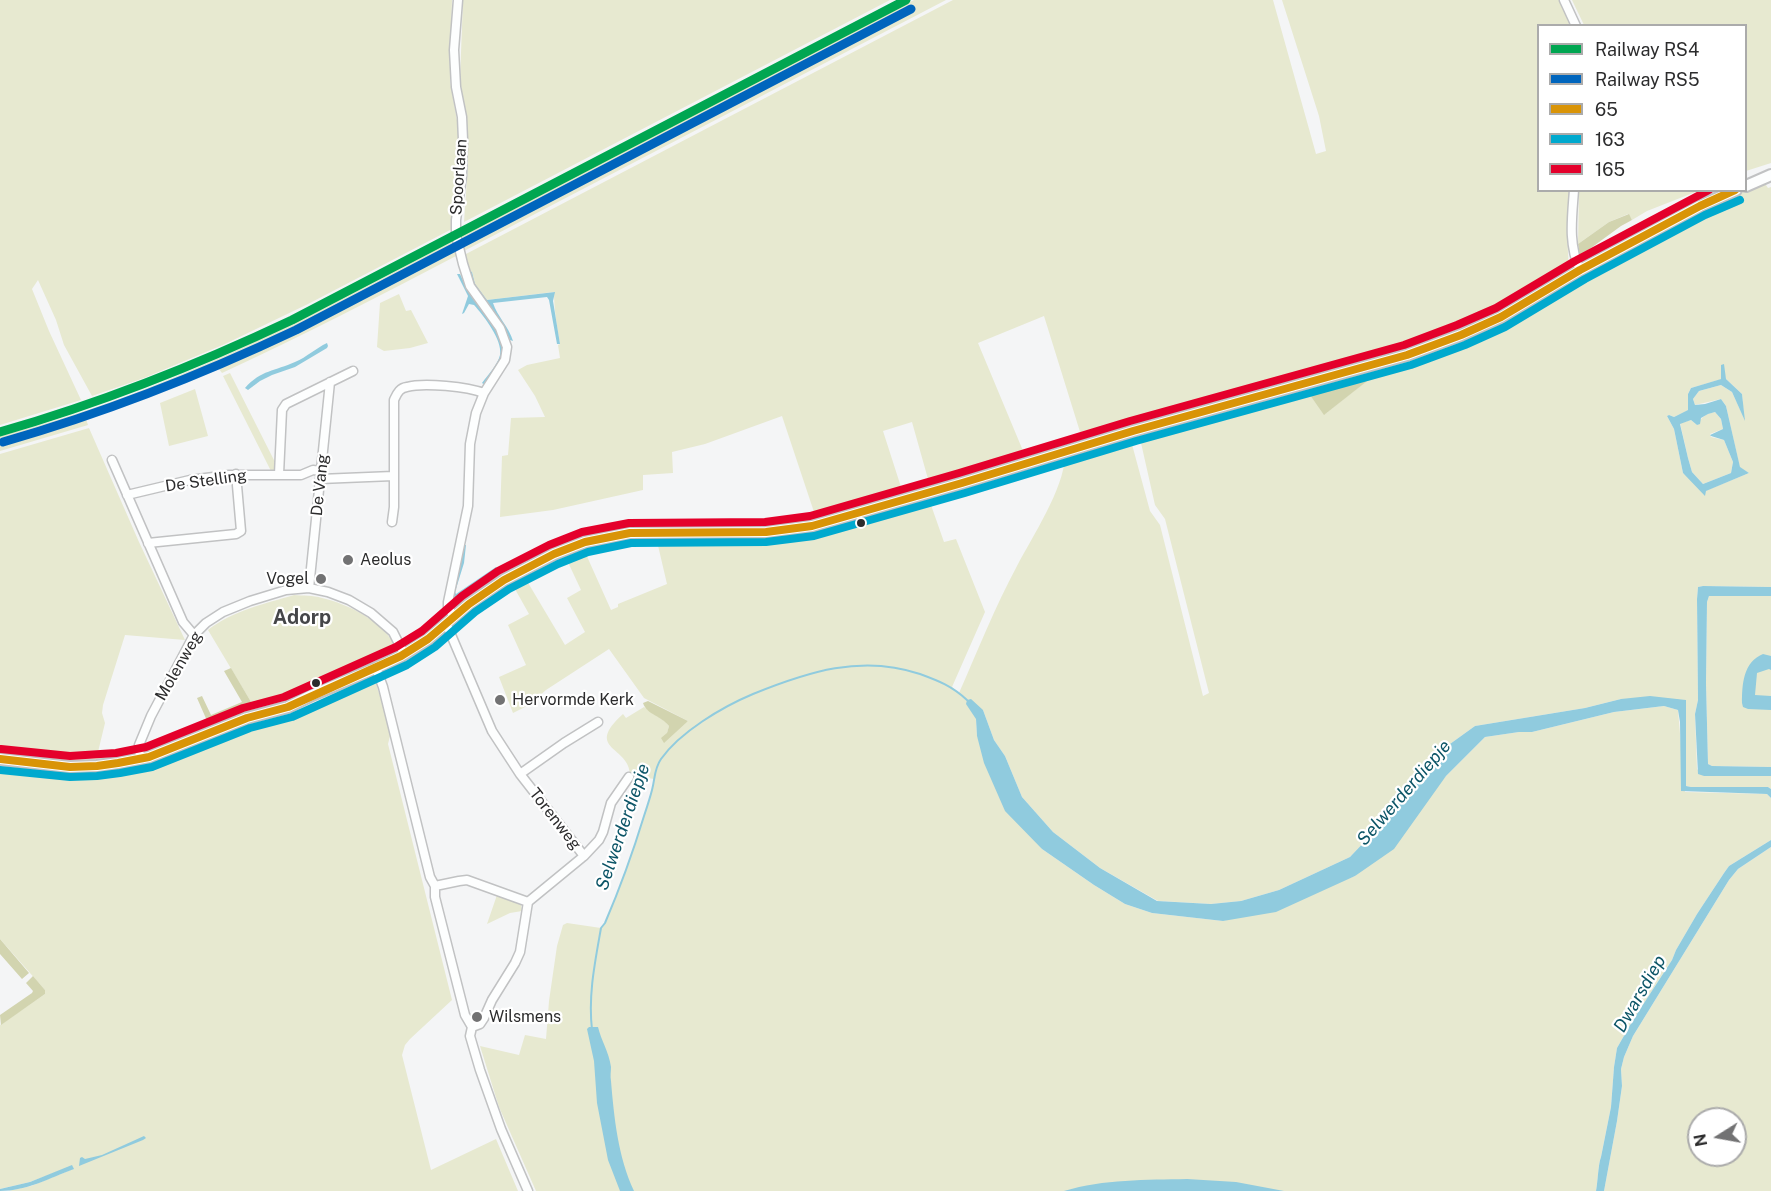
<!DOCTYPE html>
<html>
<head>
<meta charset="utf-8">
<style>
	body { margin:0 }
	#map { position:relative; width:1771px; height:1191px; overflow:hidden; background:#f4f5f6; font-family:"Public Sans",sans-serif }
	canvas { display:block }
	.legend { position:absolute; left:1537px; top:24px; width:210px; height:168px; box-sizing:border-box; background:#fff; border:2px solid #ababab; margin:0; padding:8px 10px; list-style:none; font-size:18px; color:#2c2c2d }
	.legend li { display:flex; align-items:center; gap:12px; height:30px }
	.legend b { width:30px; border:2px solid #ababab }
	.north { position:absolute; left:1687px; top:1107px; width:60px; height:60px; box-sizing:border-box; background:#fff; border:2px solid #ababab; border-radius:50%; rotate:259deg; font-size:16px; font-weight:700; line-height:24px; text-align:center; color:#2c2c2d }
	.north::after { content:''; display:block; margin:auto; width:21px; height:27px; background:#727273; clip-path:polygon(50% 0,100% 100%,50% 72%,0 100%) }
</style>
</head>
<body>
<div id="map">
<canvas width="1771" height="1191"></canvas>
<ul class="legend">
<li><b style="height:8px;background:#00a651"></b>Railway RS4</li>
<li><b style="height:8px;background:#0065bd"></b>Railway RS5</li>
<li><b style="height:8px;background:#d99407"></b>65</li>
<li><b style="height:8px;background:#00a9ce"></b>163</li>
<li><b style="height:8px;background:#e4002b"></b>165</li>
</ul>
<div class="north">N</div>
</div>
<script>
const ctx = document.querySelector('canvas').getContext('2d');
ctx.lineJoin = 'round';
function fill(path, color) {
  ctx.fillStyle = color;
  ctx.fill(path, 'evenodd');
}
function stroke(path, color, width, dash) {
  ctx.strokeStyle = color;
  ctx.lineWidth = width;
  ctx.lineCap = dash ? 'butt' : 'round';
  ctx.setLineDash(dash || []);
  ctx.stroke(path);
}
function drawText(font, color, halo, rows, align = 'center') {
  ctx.font = font + ' "Public Sans",sans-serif';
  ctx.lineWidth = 4.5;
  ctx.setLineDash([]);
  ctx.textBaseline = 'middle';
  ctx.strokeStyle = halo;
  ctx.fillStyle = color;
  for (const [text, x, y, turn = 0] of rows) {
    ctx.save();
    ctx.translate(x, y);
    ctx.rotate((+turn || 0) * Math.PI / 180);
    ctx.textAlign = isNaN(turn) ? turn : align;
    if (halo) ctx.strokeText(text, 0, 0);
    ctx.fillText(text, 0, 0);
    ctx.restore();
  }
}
const green = new Path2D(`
	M0,0H452L450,81L458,126V160L452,229L308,304L225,344L144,378L92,396L64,345L56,320L38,280L32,289L49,331L81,400L0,425Z
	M463,0H890L464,222L468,165L466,122L460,79Z
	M914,0H946L462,252L459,236L476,229Z
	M953,0H1273L1316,154L1326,151L1319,116L1282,0H1561L1572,25L1538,26V190L1570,191L1567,233L1569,273L1454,333L1401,351L1086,440L1081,435L1044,316L978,343L1026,458L931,487L813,519L811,513L814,512L782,416L705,444L672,452L673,473L643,475V490L553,510L500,517L502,456L508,455L511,418L545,417L535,396L518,370L527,365L560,358L558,345L560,344C557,327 554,309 554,292L487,300L475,284L472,272L470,271L464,255ZM912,422L928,479L901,487L883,431Z
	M1572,0H1771V163L1746,171V26L1584,25Z
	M1764,182L1768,188L1771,187V587L1703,586L1698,587L1697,599L1698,700L1695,714L1697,769L1704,776H1771V789L1768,787H1691L1686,786V700L1621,699L1585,708L1475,726L1443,749L1425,768L1385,820L1350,857L1279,890L1241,901L1211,904L1158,901L1100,868L1053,832L1022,797L1005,756L994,740L983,710L976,719L977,736L1042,849L1094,885L1125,904L1152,913L1223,921L1355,876L1446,776L1485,737L1519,732H1532L1614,712L1664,706L1678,710L1685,792L1767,794L1771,798V840L1729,866L1724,873L1697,914L1676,950L1672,960L1633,1020L1617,1048L1614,1067L1611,1107L1601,1157C1598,1165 1598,1181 1596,1191H536L499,1107L480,1046L519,1055L525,1035L546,1039L549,1001L557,946L563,925L567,923L601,928L605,923L626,871L653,788L654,779L630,775C630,746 583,750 623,714L626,718L644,707L666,722L669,726L667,733L688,721L644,698L609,649L546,690L529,705L513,713L499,677L526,665L508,625L529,614L515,589L527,581L565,645L585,632L567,598L581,590L566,558L585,552L611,610L618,607V604L667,584L656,537C689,538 723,542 757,539C809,535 858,519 908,504L910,512L931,505L944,542L956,539L985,612L952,687L959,693C978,650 995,607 1017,566C1032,537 1064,489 1065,456L1130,437L1150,511L1160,525L1203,696L1209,693L1165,519L1155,505L1139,434L1303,388L1510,316L1628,249L1713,205ZM1721,365L1726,379L1742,394L1744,418L1732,392L1721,385L1699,391L1693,399L1695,405L1721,399L1726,406L1740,468L1749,473L1705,491L1683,473L1674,429L1667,416L1669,415L1674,417L1689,410L1688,394L1691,388L1722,379ZM1369,379L1325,414L1311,396Z
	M1579,191H1698L1647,211L1632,220L1628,214L1609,222L1578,244Z
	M1718,191H1727L1583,264L1584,260L1625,232L1653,216L1684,202Z
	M453,241L458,255C380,296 302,336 222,373L219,369L149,397L86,419L88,425L0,451V436C162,395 306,319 453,241Z
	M399,294L406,311L411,310L428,343L410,348L384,351L377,347L380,303Z
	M230,373L279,470L271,471L223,376Z
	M195,389L208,436L169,446L160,403Z
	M1715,412L1721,419L1723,429L1710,434L1711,437L1724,440L1733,462L1731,473L1703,484L1692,472L1688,458L1680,423L1691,420L1697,425C1702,416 1706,414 1715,412Z
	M89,428L139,542L185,640L125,635L103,705L102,713L105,723L98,752L115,751L133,747L129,756C85,765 43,759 0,754V454Z
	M294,595C303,596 313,595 322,598C348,604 385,622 396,648L342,671L254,707L256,711L150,752L147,746L254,707L208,630C232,611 264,604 294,595Z
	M1713,595L1771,596V767L1712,766L1708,764L1706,683L1707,602L1709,596Z
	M375,680L391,732L388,744L452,1000L410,1039L405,1045L402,1055L431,1170L496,1139L518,1191H8L31,1186L73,1169L72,1166L30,1182L0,1189V1025L45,994V990L0,939V764C29,767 59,773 87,772C148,770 204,741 259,719L262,726Z
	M1771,847V1191H1604L1617,1121L1622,1086L1621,1069L1624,1057L1633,1036L1729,880L1738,869ZM1699,1119H1735V1155H1699Z
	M497,895L521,905L522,911L510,913L487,924Z`);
const forest = new Path2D(`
	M1629,214L1632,220L1621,226L1580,256L1578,244L1609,222Z
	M1371,378L1324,415L1310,395Z
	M231,668L254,707L208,723L197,698L202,696L211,715L242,702L224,671Z
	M648,701L688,721L664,743L661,738L667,733L669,726C662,716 647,715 643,703Z
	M0,939L29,973L22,979L0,954Z
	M33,976L45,990V994L1,1025L0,1015L32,993L33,991L26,983Z`);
const water = new Path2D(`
	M470,271L472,272L475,284L487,300L555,292L553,301L560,344H557L549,300L547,297L493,303C497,316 509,327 513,341L510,340C501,316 472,295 470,271Z
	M457,274H460L468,291L497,330L503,344L502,359L485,385L482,383C488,375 498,364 500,355C503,340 483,315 474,305L469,304L464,313L462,314L468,296Z
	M327,343L328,346L327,348L295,367L272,375L260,381L248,390L245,388C261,370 275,371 295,362C307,357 316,348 327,343Z
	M1724,364L1726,379L1742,394L1745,421L1732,392L1721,385L1699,391L1693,399L1695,405L1705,404L1721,399L1726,406L1740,467L1749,473L1706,491L1705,496L1683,473L1674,429L1667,416L1669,415L1674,417L1688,410V394L1691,388L1721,379V365ZM1715,412L1721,419L1723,429L1710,435L1711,436L1724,440L1733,462L1731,473L1703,484L1692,472L1688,458L1680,424L1691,420L1697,425L1700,424L1701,418L1708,414Z
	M465,545H466L464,563L455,592L456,594L496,567L498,571L455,599L452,595Z
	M1703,586L1771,587V596H1709L1707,602L1706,683L1708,764L1712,766L1771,767V776H1704L1698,774L1695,714L1698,700L1697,599L1698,587Z
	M1763,654L1771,656V670L1769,669L1757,673L1755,695L1771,696V710L1748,709L1743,707L1742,703C1742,685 1743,662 1763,654Z
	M1650,696L1686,700V786L1691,787H1768L1771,789V798L1767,794L1681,791L1680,722L1678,710L1664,706L1614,712L1532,732H1519L1485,737L1446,776L1394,849L1355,876L1276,912L1223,921L1152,913L1125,904L1094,885L1042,849L1005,811L984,763L977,736L976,719L966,704L967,700L971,699L983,710L994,740L1005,756L1022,797L1053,832L1100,868L1157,901L1211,904L1241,901L1279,890L1350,857L1385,820L1425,768L1443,749L1475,726L1585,708L1621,699Z
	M1771,840V847L1738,869L1729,880L1633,1036L1624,1057L1621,1069L1622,1086L1617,1121L1604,1191H1596C1598,1181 1598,1165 1601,1157L1611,1107L1614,1067L1617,1048L1633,1020L1672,960L1676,950L1697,914L1724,873L1729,866Z
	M589,1027H598C601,1040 609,1052 611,1067C611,1071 610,1076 611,1081C614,1117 618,1157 634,1191H620L608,1160L597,1103L594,1061L587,1029Z
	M144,1136L146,1138L143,1140L79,1166L80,1158L82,1157L85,1159L102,1155Z
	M72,1165L74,1169C50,1178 26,1191 0,1191V1189L30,1182Z
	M1187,1179L1236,1182L1284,1191H1064C1104,1179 1146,1180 1187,1179Z`);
const stream = new Path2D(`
	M592,1030C588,995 595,962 601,928L605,923C620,888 633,852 644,816C647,807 650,798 652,790C655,779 654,769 661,759C680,732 722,707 753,694C807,672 862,654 920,674C939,681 952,686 967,700`);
const minor = new Path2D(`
	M1564,0L1576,26
	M1574,190C1572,218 1568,244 1580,270
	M112,460L183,622L194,635
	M279,474L282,410L286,404L353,371
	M320,479L393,476
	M127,495L190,480L229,475H301L313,470L321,471
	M392,522L394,507V400C397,394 399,388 407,387C424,382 468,387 484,393
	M148,543L236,534L241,531L236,474
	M309,588L330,382
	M454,616L448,608V602L468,506L470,444L476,413L484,393L505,360L507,347L500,328L470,286L463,264L456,235V220L462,176L463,140L462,117L456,87L454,50L458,0
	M446,623L492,731L520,774L584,856L528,902L520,952L515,963L492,1000L484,1018L480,1024L472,1027
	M376,668L383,687L430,877L435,886V897L465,1015L472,1027L470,1036L480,1070L501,1129L528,1191
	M140,759L139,745L151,716L194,635L206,623L223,612L250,601L286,590L309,588L328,592L349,600L371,613L393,632L404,654
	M520,774L564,743L598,722
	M584,856L599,840L603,832L611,803L629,777
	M435,886L459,881L467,880L528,902`);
const major = new Path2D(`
	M1746,186L1771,175
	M0,759L70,767L97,766L118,763L149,757L247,718L288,707L312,695L376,668L401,656L428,639L469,604L504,580L554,554L585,542L630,533L766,532L812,526L962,483L1133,431L1407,355L1461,335L1501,317L1580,270L1700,206L1736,190`);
const bus1 = new Path2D(`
	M0,759L70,767L97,766L118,763L149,757L247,718L288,707L401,656L428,639L469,604L504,580L554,554L585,542L630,533L766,532L812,526L962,483L1133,431L1407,355L1461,335L1501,317L1580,270L1700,206L1735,190`);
const bus2 = new Path2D(`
	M0,770L70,777L97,776L120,773L152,767L250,728L292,717L407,665L435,647L475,612L509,589L558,564L588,552L631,543L766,542L814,536L965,493L1136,441L1411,365L1465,345L1505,327L1585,279L1705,215L1740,200`);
const bus3 = new Path2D(`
	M1,749L70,756L116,753L146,747L243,708L284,697L396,647L422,631L462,596L498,571L549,545L582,532L629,523L765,522L810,516L959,473L1130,421L1404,345L1457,325L1496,308L1575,261L1709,190`);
const rail1 = new Path2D(`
	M0,432C101,403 197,365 292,320L906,0`);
const rail2 = new Path2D(`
	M3,442C104,413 201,375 296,330L911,9`);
const markers = [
	[861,523,5,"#2c2c2d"],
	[348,560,6,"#727273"],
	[321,579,6,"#727273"],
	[316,683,5,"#2c2c2d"],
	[500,700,6,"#727273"],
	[477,1017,6,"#727273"]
];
const streetNames = [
	["Spoorlaan",459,177,-86],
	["De Stelling",206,481,-8],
	["De Vang",320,485,-84],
	["Molenweg",179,666,-60],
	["Torenweg",555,819,52]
];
const poiNames = [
	["Aeolus",360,560],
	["Vogel",309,579,"right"],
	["Hervormde Kerk",512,700],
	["Wilsmens",489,1017]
];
const waterNames = [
	["Selwerderdiepje",1404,793,-49],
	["Selwerderdiepje",623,827,-71],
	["Dwarsdiep",1640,994,-60]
];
const quarterNames = [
	["Adorp",302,618]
];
fill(green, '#e7e9d0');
fill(forest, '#d2d4af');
fill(water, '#90cbde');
stroke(stream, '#90cbde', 2);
stroke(minor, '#c1c2c3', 11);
stroke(major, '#c1c2c3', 14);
stroke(minor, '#fdfefe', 8);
stroke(major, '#fdfefe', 10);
stroke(bus1, '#d99407', 8);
stroke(bus2, '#00a9ce', 8);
stroke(bus3, '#e4002b', 8);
stroke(rail1, '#00a651', 9);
stroke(rail2, '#0065bd', 9);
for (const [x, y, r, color] of markers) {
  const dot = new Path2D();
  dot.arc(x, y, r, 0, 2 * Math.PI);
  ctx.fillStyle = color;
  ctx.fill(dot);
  stroke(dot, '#fff', 2);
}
drawText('16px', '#2c2c2d', '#fff', streetNames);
drawText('16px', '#2c2c2d', '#fff', poiNames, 'left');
drawText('italic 18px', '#0c5567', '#fff', waterNames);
drawText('bold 20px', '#454649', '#fff', quarterNames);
</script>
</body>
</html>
